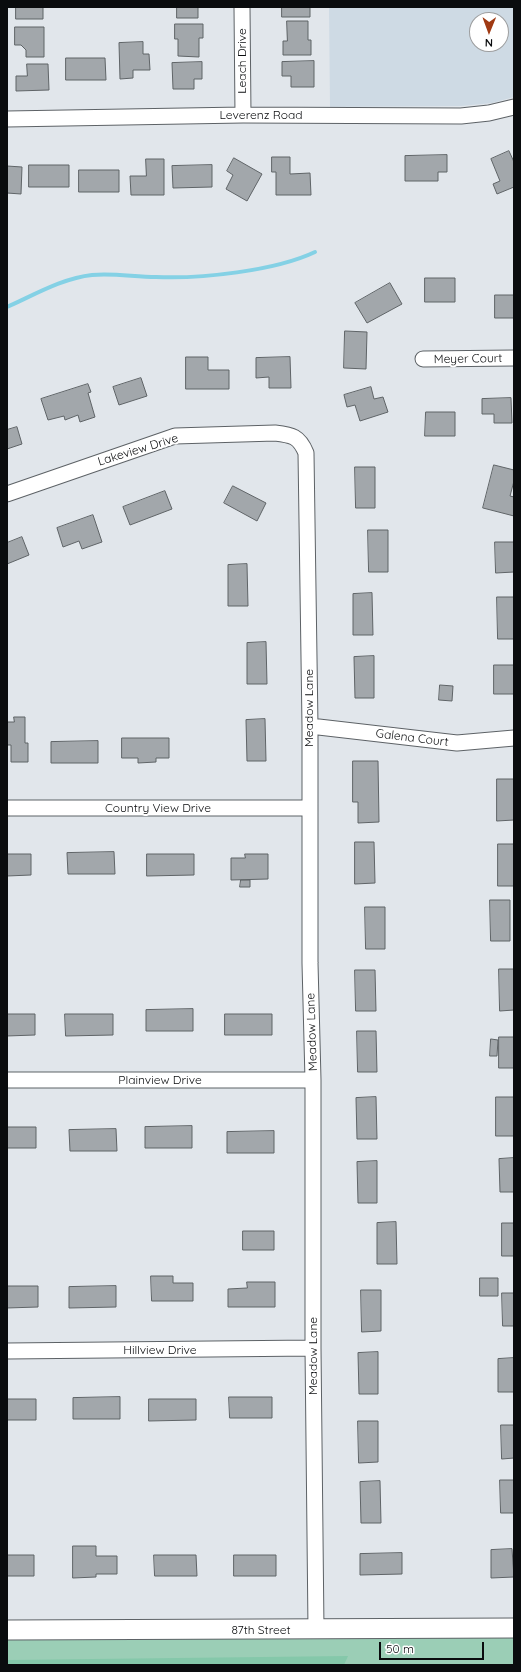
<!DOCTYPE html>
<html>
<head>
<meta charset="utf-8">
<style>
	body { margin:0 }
	#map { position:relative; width:521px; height:1672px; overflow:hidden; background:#e1e6eb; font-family:Quicksand,sans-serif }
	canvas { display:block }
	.frame { position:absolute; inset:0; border:8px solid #0a0c0e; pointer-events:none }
	.north { position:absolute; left:469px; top:12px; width:40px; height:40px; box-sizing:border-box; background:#fff; border:1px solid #9d9e9f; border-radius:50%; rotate:181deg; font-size:11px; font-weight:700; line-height:16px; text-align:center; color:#0a0c0e }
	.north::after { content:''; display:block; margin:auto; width:14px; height:18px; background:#a03a13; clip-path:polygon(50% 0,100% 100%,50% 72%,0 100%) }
	.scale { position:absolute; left:379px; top:1642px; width:105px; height:18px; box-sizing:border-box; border:2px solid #0a0c0e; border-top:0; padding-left:5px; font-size:12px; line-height:14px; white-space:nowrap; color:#0a0c0e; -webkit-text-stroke:3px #fff; paint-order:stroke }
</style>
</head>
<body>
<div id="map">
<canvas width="521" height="1672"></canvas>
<div class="frame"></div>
<div class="north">N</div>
<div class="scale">50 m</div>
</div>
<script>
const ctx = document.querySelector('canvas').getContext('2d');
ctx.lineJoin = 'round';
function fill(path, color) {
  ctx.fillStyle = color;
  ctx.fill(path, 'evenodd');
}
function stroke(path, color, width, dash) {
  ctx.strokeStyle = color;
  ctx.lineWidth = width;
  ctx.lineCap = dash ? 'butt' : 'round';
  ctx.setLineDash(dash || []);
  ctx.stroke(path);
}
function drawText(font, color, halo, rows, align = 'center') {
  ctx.font = font + ' Quicksand,sans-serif';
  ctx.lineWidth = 4;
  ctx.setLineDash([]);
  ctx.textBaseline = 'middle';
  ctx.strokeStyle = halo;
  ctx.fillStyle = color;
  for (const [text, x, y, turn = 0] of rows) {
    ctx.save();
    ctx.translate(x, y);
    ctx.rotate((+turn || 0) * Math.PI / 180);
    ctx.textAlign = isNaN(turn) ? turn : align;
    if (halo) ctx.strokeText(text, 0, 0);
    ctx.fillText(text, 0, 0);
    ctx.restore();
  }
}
const built = new Path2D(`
	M329,7H514V97L492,103L461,106L330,107ZM477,20H501V44H477Z`);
const green = new Path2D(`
	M514,1631V1665H7V1637Z`);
const forest = new Path2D(`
	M348,1656L344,1665H7V1660Z`);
const stream = new Path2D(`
	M7,307C34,295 63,278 92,275C114,273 135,277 156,277C200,279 275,271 315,252`);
const building = new Path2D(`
	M16,7H43V19H16Z
	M177,7H198V18H177Z
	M282,7H310V17H282Z
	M287,21H308V40H311V55H283V41H287Z
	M175,24H203V38H199V57L178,56V39H175Z
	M15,27H44V57H26V50L21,45H15Z
	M143,42V54H149L150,70H133V78L120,79L119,43Z
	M66,58H105L106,80H66Z
	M314,61V87H291V76H282V62Z
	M202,62V79H194V89H173L172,63Z
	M27,64H48L49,90L16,91V76H27Z
	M509,151L514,162V187L497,194L493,184L500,181L491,159Z
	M447,155V172H438V181H405V156Z
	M272,157H290V174L310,173L311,195H276V172H272Z
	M234,158L262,174L247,201L226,189L233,175L227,171Z
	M146,159H164V195H131L130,176H146Z
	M29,165H69V187H29Z
	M212,165V187L173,188L172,166Z
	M7,166L22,167L21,194L7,193Z
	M79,170H119V192H79Z
	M425,278H455V302H425Z
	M390,283L402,304L367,323L355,303Z
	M495,295H514V318H495Z
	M345,331L367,332L366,369L344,368Z
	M186,357H208V370H229V389H186Z
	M290,357L291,388H269V377L256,378V358Z
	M141,378L147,396L119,405L113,387Z
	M88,384L91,392L88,393L95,417L80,422L78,415L65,420L64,416L48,420L41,399Z
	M371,387L374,399L383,397L388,412L360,421L355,405L347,407L344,395Z
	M511,398L512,423H494V414H482V399Z
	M426,412H455V436H425Z
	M17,427L22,444L7,449V430Z
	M494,465L514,470V481L510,496L514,497V516L483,508Z
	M355,467H375V508H356Z
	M233,486L266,503L257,521L224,503Z
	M165,491L172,509L130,525L123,507Z
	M93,515L102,542L82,549L79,541L63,547L57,528Z
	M368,530H388V572H369Z
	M22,537L29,555L7,564V543Z
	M495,542H514V572L496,573Z
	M247,564L248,606H228V565Z
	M372,593L373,635H353V594Z
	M497,597H514V639H498Z
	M266,642L267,684H247V643Z
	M374,656V698H355L354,657Z
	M494,665H514V694H494Z
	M440,685L453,686L452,701L439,700Z
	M14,717H25V743H28V762H11V745H7V722H14Z
	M265,719L266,761H247L246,720Z
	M122,738H169V758H156V762L138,763V758H122Z
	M98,741V763H51V742Z
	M353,761H378L379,822L358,823V802H353Z
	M497,779H514V820L497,821Z
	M355,842H374L375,883L355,884Z
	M498,844H514V886H498Z
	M114,852L115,874H68L67,853Z
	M7,854H31V875L7,876Z
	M147,854H194V875L147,876Z
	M245,854H268V879L231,880V858H245Z
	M241,880H250V887H240Z
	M490,900H510V941H491Z
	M365,907H385V949H366Z
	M499,969H514V1010L500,1011Z
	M355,970H375L376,1011H356Z
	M193,1009V1031H146V1010Z
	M7,1014H35V1035L7,1036Z
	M65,1014H113V1035L66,1036Z
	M225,1014H272V1035H225Z
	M357,1031H376L377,1072H358Z
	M499,1037H514V1068H499Z
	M491,1039L498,1040L497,1056H490Z
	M376,1097L377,1139H357L356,1098Z
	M496,1097H514V1136H496Z
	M192,1126V1148H145V1127Z
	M7,1127H36V1148H7Z
	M116,1129L117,1151H70L69,1130Z
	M274,1131V1153H227V1132Z
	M514,1158V1192H500L499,1159Z
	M377,1161V1203H358L357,1162Z
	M396,1222L397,1264H377V1223Z
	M502,1223H514V1256H502Z
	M243,1231H274V1250H243Z
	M151,1276H173V1283H193V1301H152Z
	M480,1278H498V1296H480Z
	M247,1282H275V1307H228V1289L247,1288Z
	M7,1286H38V1307L7,1308Z
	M116,1286V1307L69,1308V1287Z
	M361,1290H381V1331L362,1332Z
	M502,1293H514V1326H503Z
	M378,1352V1394H359L358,1353Z
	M514,1358V1392H498V1359Z
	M120,1397V1419H73V1398Z
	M229,1397H272V1418H230Z
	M7,1399H36V1420H7Z
	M149,1399H196V1420L149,1421Z
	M358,1421H378V1462L359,1463Z
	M501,1425H514V1458L502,1459Z
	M500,1480H514V1513H501Z
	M380,1481L381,1523H361L360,1482Z
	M73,1546H96V1556H117V1574H96V1577L73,1578Z
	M512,1549L514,1577L491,1578V1550Z
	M402,1553V1574L360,1575V1554Z
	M7,1555H34V1576H7Z
	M154,1555H196L197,1576H155Z
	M234,1555H276V1576H234Z`);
const minor = new Path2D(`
	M242,7L243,115
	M7,119L243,115L461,116L489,113L514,107
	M423,359L514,358
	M7,494L175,436L275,433C292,435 299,436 306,453L310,726V963L313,1080V1348L316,1629
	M310,726L457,743L514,738
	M7,808H309
	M7,1080H313
	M7,1351L313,1348`);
const tertiary = new Path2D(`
	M7,1630L514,1628`);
const streetNames = [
	["Leach Drive",242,61,-90],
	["Leverenz Road",261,115],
	["Meyer Court",468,359,-1],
	["Lakeview Drive",138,450,-17],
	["Meadow Lane",309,708,-90],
	["Galena Court",412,738,7],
	["Country View Drive",158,808],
	["Meadow Lane",312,1032,-92],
	["Plainview Drive",160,1080],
	["Hillview Drive",160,1350],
	["Meadow Lane",313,1356,-90],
	["87th Street",261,1630]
];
fill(built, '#cedae4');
fill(green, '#9bceb6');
fill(forest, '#85c8aa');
stroke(stream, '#84d1e5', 4);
fill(building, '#a2a7ab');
stroke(building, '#5f6467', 1);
stroke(minor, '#5d6266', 17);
stroke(tertiary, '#5d6266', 21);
stroke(minor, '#fff', 15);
stroke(tertiary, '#fff', 19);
drawText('12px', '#0a0c0e', '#fff', streetNames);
</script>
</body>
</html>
